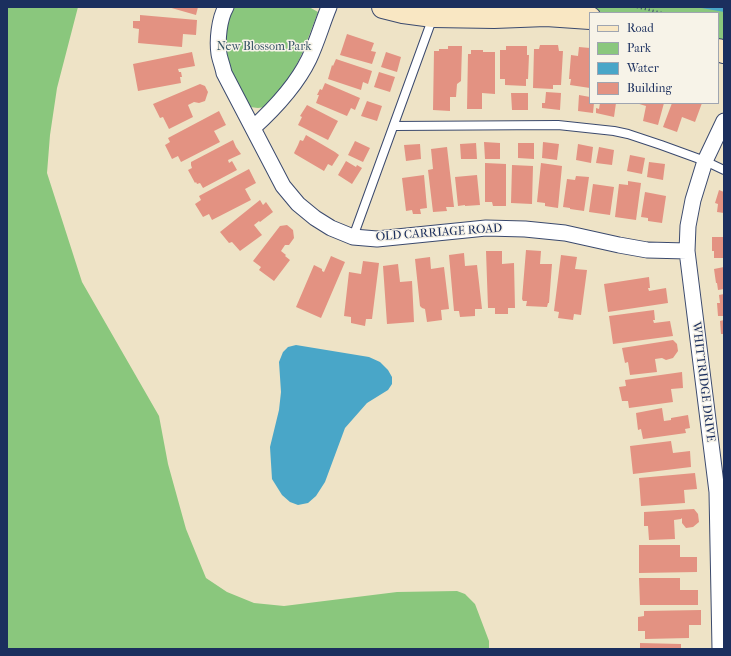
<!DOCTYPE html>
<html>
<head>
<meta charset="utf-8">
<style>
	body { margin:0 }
	#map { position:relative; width:731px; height:656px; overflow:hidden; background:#eee3c6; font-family:"IM FELL French Canon",serif }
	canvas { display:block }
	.frame { position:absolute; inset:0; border:8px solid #1b2f5e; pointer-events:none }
	.legend { position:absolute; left:589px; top:12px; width:130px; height:92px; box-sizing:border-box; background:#f7f3e8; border:1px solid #9fa5b1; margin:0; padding:5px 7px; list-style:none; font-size:12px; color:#1b2f5e }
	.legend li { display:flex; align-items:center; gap:8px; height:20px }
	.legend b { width:20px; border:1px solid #9fa5b1 }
</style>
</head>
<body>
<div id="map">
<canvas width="731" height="656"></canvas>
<div class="frame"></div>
<ul class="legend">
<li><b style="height:5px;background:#f9e7c3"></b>Road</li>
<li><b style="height:11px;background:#8ac77d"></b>Park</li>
<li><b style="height:11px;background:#49a6c8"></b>Water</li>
<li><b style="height:11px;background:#e39282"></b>Building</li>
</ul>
</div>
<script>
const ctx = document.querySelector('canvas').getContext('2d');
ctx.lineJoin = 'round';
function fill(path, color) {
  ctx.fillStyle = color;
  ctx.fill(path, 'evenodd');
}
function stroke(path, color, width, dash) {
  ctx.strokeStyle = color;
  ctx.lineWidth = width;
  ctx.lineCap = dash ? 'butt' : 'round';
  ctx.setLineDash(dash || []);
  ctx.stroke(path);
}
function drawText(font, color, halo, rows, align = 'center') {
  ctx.font = font + ' "IM FELL French Canon",serif';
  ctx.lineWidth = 3;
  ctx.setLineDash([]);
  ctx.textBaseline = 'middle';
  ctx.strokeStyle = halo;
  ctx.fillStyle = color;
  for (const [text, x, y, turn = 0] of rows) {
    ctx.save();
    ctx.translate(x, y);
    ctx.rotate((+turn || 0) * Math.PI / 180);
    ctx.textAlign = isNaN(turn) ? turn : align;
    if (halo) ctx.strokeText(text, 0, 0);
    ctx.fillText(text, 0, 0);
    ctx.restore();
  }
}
const green = new Path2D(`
	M7,7H78L57,88L50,135L47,173L82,282L159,416L168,464L186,529L206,578L227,592L254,603L284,606L397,592L457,591L465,594L475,604L489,641V649H7Z
	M234,7H309L318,12L304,49L298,62L288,80L265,107L258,108L250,107L245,103L227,61L225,43L227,26L232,11Z
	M427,7H724V43L718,41V13H614L552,8Z`);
const water = new Path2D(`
	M696,7H724V12Z
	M296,345L369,357L380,362L388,370L392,377V384L388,390L367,403L345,428L325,482L316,496L308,503L298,505L290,502L282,495L272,479L270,447L279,410L281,392L279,362L283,352L288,347Z`);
const building = new Path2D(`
	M168,7H198L196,15Z
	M140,15L197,20L196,35L183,34L182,47L138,43L139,29L133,28V21H140Z
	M347,34L374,43L371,51L376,52L372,64L340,55Z
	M540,45H558L559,51H563L561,85H553V89L533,88L534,49H539Z
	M448,46H462L461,81L457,84L456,97H450V111L433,110L434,51H439V49H448Z
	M506,46H527V55H529L528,79H526V86L505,85V79H500V50H506Z
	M579,47L590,48V88L570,85L571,79H569L571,55L578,56Z
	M471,50H483V52H495V94L482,93V109H467L468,54H471Z
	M192,52L195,66L178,69L179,72H181L182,77H180L181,83L138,91L133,64Z
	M386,52L401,57L397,72L381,67Z
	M336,59L372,71L368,84L363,82L361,90L328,79L332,65L333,66Z
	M379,72L395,77L390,92L374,87Z
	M325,83L360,98L355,110L351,108L347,116L316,103L319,95H317L320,89L322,90Z
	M200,84L205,86L208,92L205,101L199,103L194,102L188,105L193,117L169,129L163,117L160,118L153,104Z
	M546,92L561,93L560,110L542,108V103H545Z
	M511,93H528V110H512Z
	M579,95L590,97V103H594L593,113L578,111Z
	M367,101L382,106L377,121L361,116Z
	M600,103H616L614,117L596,113V108L599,109Z
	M636,103H664L658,125L643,121L646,106Z
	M672,103H702L695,122L682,117L677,132L663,127Z
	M307,105L338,121L328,140L298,125L302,117L300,116Z
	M219,111L226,125L214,131L220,142L181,162L178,156L172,159L165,145L170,142L168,138Z
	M306,135L335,152L339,155L332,166L328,164L324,171L295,154L294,153L298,145L300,140L303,141Z
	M233,140L236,147L241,154L228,160L229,163L232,161L237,170L203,188L200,183L197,184L196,182L195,183L188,170L192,168L191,165V162Z
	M355,141L370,148L363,162L348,155Z
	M484,142L500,143V159H485Z
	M543,142L559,144L557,160L542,158Z
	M476,143L477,159H461L460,144Z
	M518,143H534V159L518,158Z
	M420,144L421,159L406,161L404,145Z
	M578,144L593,147L591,163L576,160Z
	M447,147L454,207H446L447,211L433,212L428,170L433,169L431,149Z
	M599,147L614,150L612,165L596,163Z
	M630,155L645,158L642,174L627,171Z
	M346,161L356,167L357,165L362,168L352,184L338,175Z
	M649,162L665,164L663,180L647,177Z
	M485,163L506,164V206H493L492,202H485Z
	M541,163L562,166L558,208L545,206V203L537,202Z
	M512,165L533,166L532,204L511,203Z
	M249,169L256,183L245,189L251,200L212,220L209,214L203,217L195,204L201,200L199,196Z
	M424,175L427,208L420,209L421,214H413L412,210L406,211L402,178Z
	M477,175L480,205L465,206V205L458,206L455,177Z
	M576,176L589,177L584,211L570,209V208L563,207L567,179L575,180Z
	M628,181L641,183L636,220L615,217L619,184L628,185Z
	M593,184L614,187L610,215L589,212Z
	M719,190L724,192V213L717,212L718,204L715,203Z
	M645,192L666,196L662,223L648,221V218L641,217Z
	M260,200L263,205L266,202L273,212L260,222L259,221L254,225L262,235L240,251L232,242L229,243L220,232Z
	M287,225L293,230L294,238L289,245H285L281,251L286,255L285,256L290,260L274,281L259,270L261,267L253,261L280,226Z
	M712,237H724V258H714V251H712Z
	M526,250L541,251L540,264H552L549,303H548L547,307L526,306L527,301H523L522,299Z
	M486,251H502V264L514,263L515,308H508V314H495V308H488Z
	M464,253L465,266L477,265L482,309H475V316L460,317L459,311H454L449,255Z
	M561,255L577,257L575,269L587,270L581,315L574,314L573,320L558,318L559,312L554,311Z
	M331,256L345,262L321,318L296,307L314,265L322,269V271L324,272Z
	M430,257L431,269L444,267L449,309L441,310L442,320L427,322L425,309L422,308L420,306L415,259Z
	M363,261L379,263L372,319H366L365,326L351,323V317L344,316L349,272L361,274Z
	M398,264L400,282L412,281L414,322L387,324L383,266Z
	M724,267V289L718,290L717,283H716L714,269Z
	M649,277L650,288H648L649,291L666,288L668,303L608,312L604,284Z
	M724,294V316H718L717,303H720L719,295Z
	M654,310L655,320H653L654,323L670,321L673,336L613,344L609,316Z
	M724,320V334H721L720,321Z
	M673,340L677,344L678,351L673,358L666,360L662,358L655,359L657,372L630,375L628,362L625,363L622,348Z
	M682,372L683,388L671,389L673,402L629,408L628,401H622L619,387L626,386L625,380Z
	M662,408L664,421L671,420V418L688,415L690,428L685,429L686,433L643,439L641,429L638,430L636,413Z
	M671,441L673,453L690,451L691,467L633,474L630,446Z
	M695,473L697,489L684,490L685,503L641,506L639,478Z
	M694,509L698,514L699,522L693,527L686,528L682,523V518L681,519L674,520L675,539L649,540L648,526H644V512Z
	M639,545H680V557H697V572L639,573Z
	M639,578H680V590H698V605H640Z
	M701,610V625H689V638L645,639V631H638V617L644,616V611Z
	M640,643L681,644V649H640Z`);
const path = new Path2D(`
	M637,7L662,13`);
const lane = new Path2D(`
	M394,126L558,125L614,131L628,134L661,145L705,161L724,170
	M353,237L433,17`);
const street = new Path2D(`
	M226,7C219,19 217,41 219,54C220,60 223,67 224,73L283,186L298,204L315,218L331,228L353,237L377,239L486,228L525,229L565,233L619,245L647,250L687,251
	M253,128C275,108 296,86 309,59C317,42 322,24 329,7
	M720,649L717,492L687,251L688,226L693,200L705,161L724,121`);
const secondary = new Path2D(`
	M383,7L403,12L433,16L494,17L546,15L590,18
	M718,50L724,52`);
const parkNames = [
	["New Blossom Park",264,47]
];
const streetNames = [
	["OLD CARRIAGE ROAD",439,233,-4],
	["WHITTRIDGE DRIVE",703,382,83]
];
fill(green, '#8ac77d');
fill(water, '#49a6c8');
fill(building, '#e39282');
stroke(lane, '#3b4a6e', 10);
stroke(street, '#3b4a6e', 17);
stroke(secondary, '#3b4a6e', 24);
stroke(path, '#3b4a6e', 2.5, [1, 3]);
stroke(lane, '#fff', 8);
stroke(street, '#fff', 15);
stroke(secondary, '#f9e7c3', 22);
drawText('12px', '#375566', '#f7f3e8', parkNames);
drawText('12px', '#1b2f5e', '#f7f3e8', streetNames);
</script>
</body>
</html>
